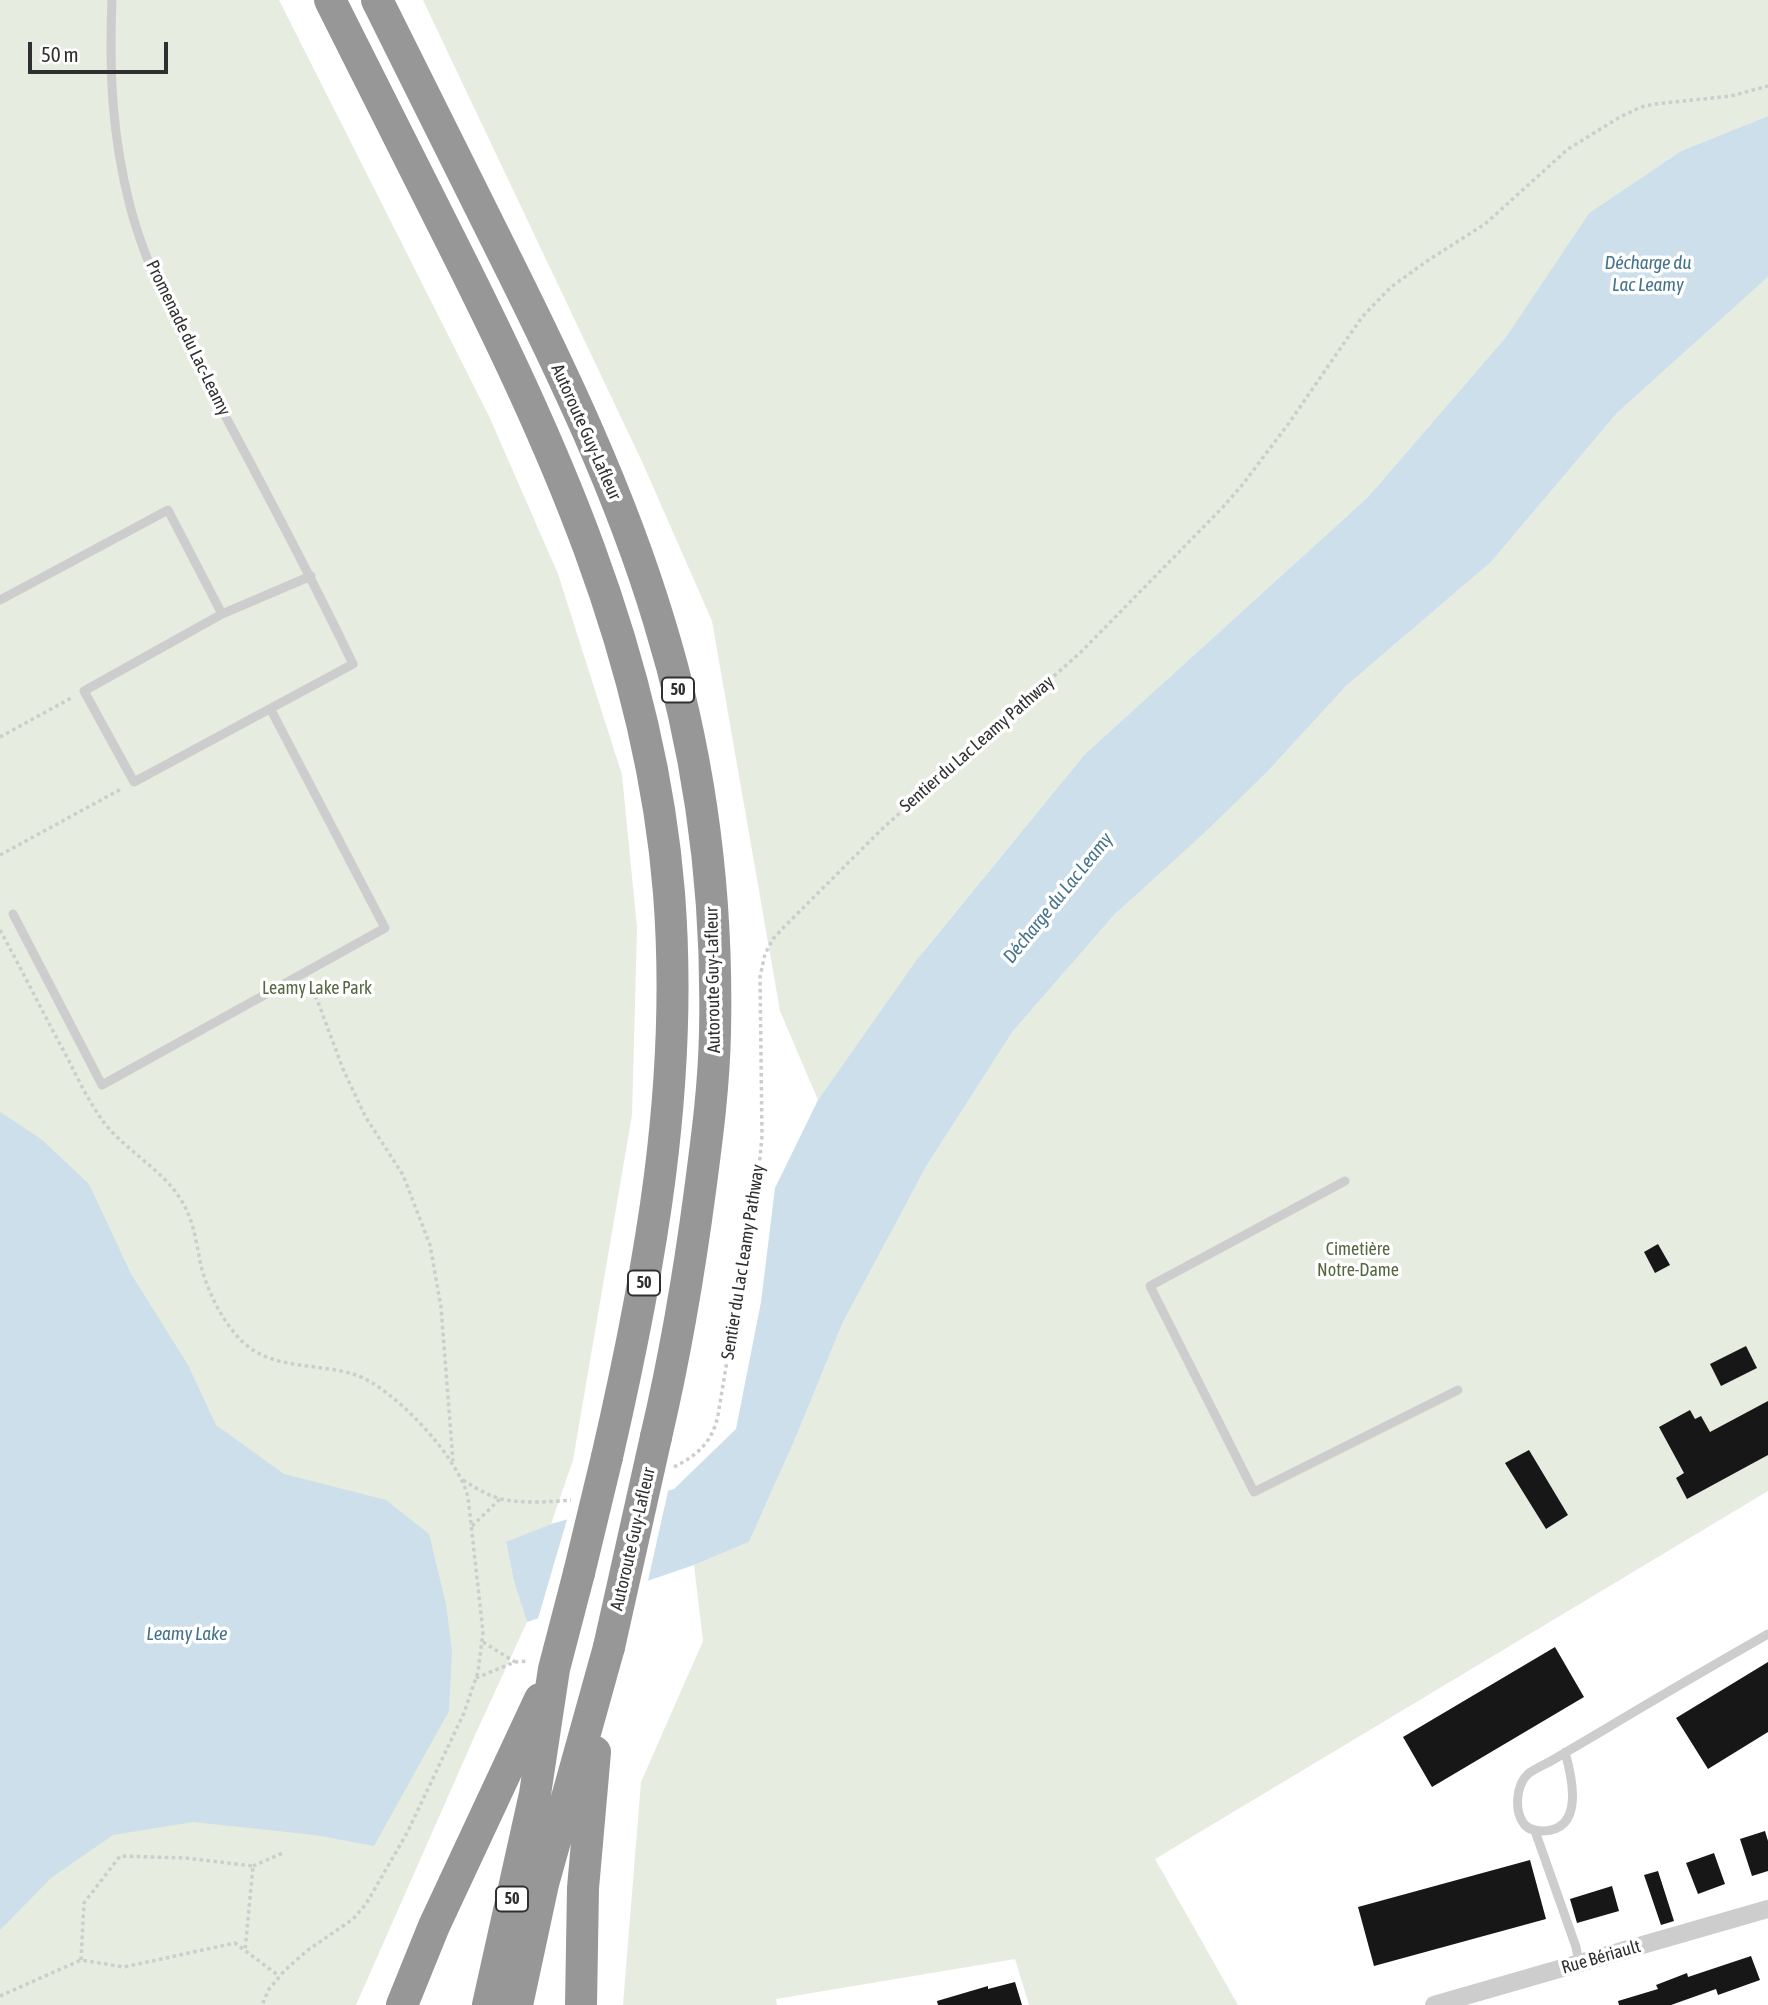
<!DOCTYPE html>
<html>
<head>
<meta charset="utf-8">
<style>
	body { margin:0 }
	#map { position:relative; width:1768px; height:2005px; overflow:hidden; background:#fff; font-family:"Asap Condensed",sans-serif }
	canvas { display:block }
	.scale { position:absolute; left:28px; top:42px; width:140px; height:32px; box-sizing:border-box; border:4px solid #303030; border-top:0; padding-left:9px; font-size:21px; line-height:24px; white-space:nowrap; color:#303030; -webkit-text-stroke:5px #fff; paint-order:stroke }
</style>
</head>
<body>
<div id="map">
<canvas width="1768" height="2005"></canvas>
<div class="scale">50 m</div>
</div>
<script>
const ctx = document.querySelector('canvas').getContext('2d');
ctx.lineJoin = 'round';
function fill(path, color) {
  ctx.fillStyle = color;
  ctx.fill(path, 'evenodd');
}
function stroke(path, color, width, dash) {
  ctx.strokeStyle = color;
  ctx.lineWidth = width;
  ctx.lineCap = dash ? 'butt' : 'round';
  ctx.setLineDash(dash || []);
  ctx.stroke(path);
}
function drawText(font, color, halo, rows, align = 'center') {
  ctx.font = font + ' "Asap Condensed",sans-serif';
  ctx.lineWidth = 7;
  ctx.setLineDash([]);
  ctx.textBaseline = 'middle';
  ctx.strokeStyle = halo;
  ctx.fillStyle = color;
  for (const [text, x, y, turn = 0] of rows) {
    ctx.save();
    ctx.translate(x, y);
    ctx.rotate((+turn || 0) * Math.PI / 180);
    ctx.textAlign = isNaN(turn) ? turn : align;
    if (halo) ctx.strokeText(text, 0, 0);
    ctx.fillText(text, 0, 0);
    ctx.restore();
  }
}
const green = new Path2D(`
	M0,0H279L489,416L558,574L622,775L637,928L632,1115L573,1460L551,1524L506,1543L514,1582L527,1622L476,1733L356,2005H0Z
	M423,0H1768V116L1681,151L1589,213L1506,337L1368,497L1085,754L925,949L818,1100L780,1011L712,621L644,466Z
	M1768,277V1491L1155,1859L1238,2005H1029L1015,1959L776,1999L777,2005H623L641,1782L703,1641L694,1565L749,1542L796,1437L843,1322L927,1165L1013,1031L1115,914L1269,770L1346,686L1491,562L1617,413Z`);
const water = new Path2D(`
	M1768,116V277L1617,413L1491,562L1346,686L1269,770L1204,833L1115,914L1013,1031L927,1165L843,1322L796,1437L749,1542L694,1565L527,1622L514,1582L506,1542L551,1524L674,1489L736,1429L761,1302L775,1188L818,1100L918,958L1085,754L1368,497L1506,337L1589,213L1681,151Z
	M0,1112L41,1139L89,1184L131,1274L188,1365L216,1425L284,1474L386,1500L429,1534L446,1604L452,1651L449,1711L374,1846L315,1835L193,1822L113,1835L51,1878L0,1930Z`);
const pier = new Path2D(`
	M669,1487L647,1585L537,1622L568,1516Z`);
const building = new Path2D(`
	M1658,1244L1670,1265L1655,1273L1644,1252Z
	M1746,1346L1757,1368L1721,1386L1710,1364Z
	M1768,1401V1455L1687,1499L1676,1478L1684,1473L1659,1427L1690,1410L1695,1419L1701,1416L1710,1432Z
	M1529,1450L1568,1515L1546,1529L1505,1463Z
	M1555,1647L1584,1697L1432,1787L1403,1737Z
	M1768,1662V1732L1708,1769L1676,1718Z
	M1765,1831L1768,1841V1871L1752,1876L1740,1839Z
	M1714,1853L1725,1884L1698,1894L1686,1863Z
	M1530,1860L1546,1919L1374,1966L1358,1907Z
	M1658,1871L1674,1921L1661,1925L1644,1875Z
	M1612,1886L1619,1911L1577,1923L1570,1899Z
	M1751,1956L1760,1980L1718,1995L1716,1989L1671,2005H1619L1618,2001L1658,1989L1656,1985L1687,1973L1688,1977Z
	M1015,1982L1022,2005H938L937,2001L988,1986V1989Z`);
const path = new Path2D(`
	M0,737L73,697
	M0,855L123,788
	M0,930C23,972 44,1015 67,1057C77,1077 87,1098 100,1117C121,1149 166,1170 184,1205C194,1223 197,1246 201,1266C208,1293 224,1325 245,1344C274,1370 321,1363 356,1375C395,1389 458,1457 468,1497L483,1632L478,1672L464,1713L407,1833L366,1904L353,1919L308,1950L285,1970L269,1989L262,2005
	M308,984L318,1002L343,1069L365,1116L403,1175L430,1245L441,1307L453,1461
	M674,1467C698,1455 713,1441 718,1415L759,1168L762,1136L760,977L765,954L773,939L784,927L883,828L1081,652L1223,507L1243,484L1289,423L1362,317L1391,287L1427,261L1485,224L1568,149L1620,117L1641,107L1655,104L1731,96L1768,86
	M463,1480C474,1487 485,1494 498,1498C518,1504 550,1502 571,1500
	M472,1526L500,1499
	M483,1642L515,1662
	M476,1678L515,1662L528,1661
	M253,1866L285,1852
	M81,1960L84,1903L120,1856L185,1858L253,1866L245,1951
	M0,1996L81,1960L124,1967L235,1943L279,1976`);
const lane = new Path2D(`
	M112,0C109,72 112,136 130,206C150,282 192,354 229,423C272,503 314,583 353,664L134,782L84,691L222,614L311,576
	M0,600L168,510L222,614
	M13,914L102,1085L385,928L271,710
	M1345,1181L1150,1286L1254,1492L1458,1390
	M1565,1752C1572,1777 1585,1830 1543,1831C1535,1831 1529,1830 1524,1824C1514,1811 1516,1785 1528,1774C1534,1769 1544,1765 1551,1761C1568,1751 1585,1741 1602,1731C1657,1698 1712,1666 1768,1634
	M1535,1831L1576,1947L1579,1963`);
const street = new Path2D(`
	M1434,2005L1768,1909`);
const highway = new Path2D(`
	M330,0C368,76 406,152 444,227C551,439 650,653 669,893C684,1086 650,1270 607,1457
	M377,0C419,84 460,167 502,251C562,371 620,492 659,621C700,754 718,894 715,1032C714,1086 707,1138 700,1191C689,1274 675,1356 656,1437
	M402,2005L434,1926L540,1699
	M488,2005L535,1794L554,1669L579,1573
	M517,2005L543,1884L609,1647
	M581,2005L583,1888L595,1752`);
const highwayBridge = new Path2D(`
	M579,1573L607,1457
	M609,1647L656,1437`);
const shields = [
	[678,690,32],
	[644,1283,32],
	[512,1899,32]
];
const shieldNames = [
	["50",678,690],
	["50",644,1283],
	["50",512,1899]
];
const streetNames = [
	["Promenade du Lac-Leamy",188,338,64],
	["Autoroute Guy-Lafleur",586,432,66],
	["Sentier du Lac Leamy Pathway",977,744,-41],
	["Autoroute Guy-Lafleur",713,980,-91],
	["Sentier du Lac Leamy Pathway",743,1262,-81],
	["Autoroute Guy-Lafleur",633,1539,-77],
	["Rue Bériault",1601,1957,-16]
];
const parkNames = [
	["Leamy Lake Park",317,988],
	["Cimetière",1358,1249],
	["Notre-Dame",1358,1270]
];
const waterNames = [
	["Décharge du",1648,263],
	["Lac Leamy",1648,285],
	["Décharge du Lac Leamy",1058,898,-51],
	["Leamy Lake",187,1634]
];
fill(green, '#e6ecdf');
fill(water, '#ccdfea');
fill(pier, '#fff');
fill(building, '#171717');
stroke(path, '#cdcdcd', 3.5, [3.5, 3.5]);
stroke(lane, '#cdcdcd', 9);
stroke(street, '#cdcdcd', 18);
stroke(highway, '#979797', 32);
stroke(highwayBridge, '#979797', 32);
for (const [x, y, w] of shields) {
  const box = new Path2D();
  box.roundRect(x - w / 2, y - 12.5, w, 25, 5);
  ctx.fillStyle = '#fff';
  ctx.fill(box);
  stroke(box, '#303030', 2);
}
drawText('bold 16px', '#303030', null, shieldNames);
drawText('18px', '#303030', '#fff', streetNames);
drawText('18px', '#546840', '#fff', parkNames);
drawText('italic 19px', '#43728c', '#fff', waterNames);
</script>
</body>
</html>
